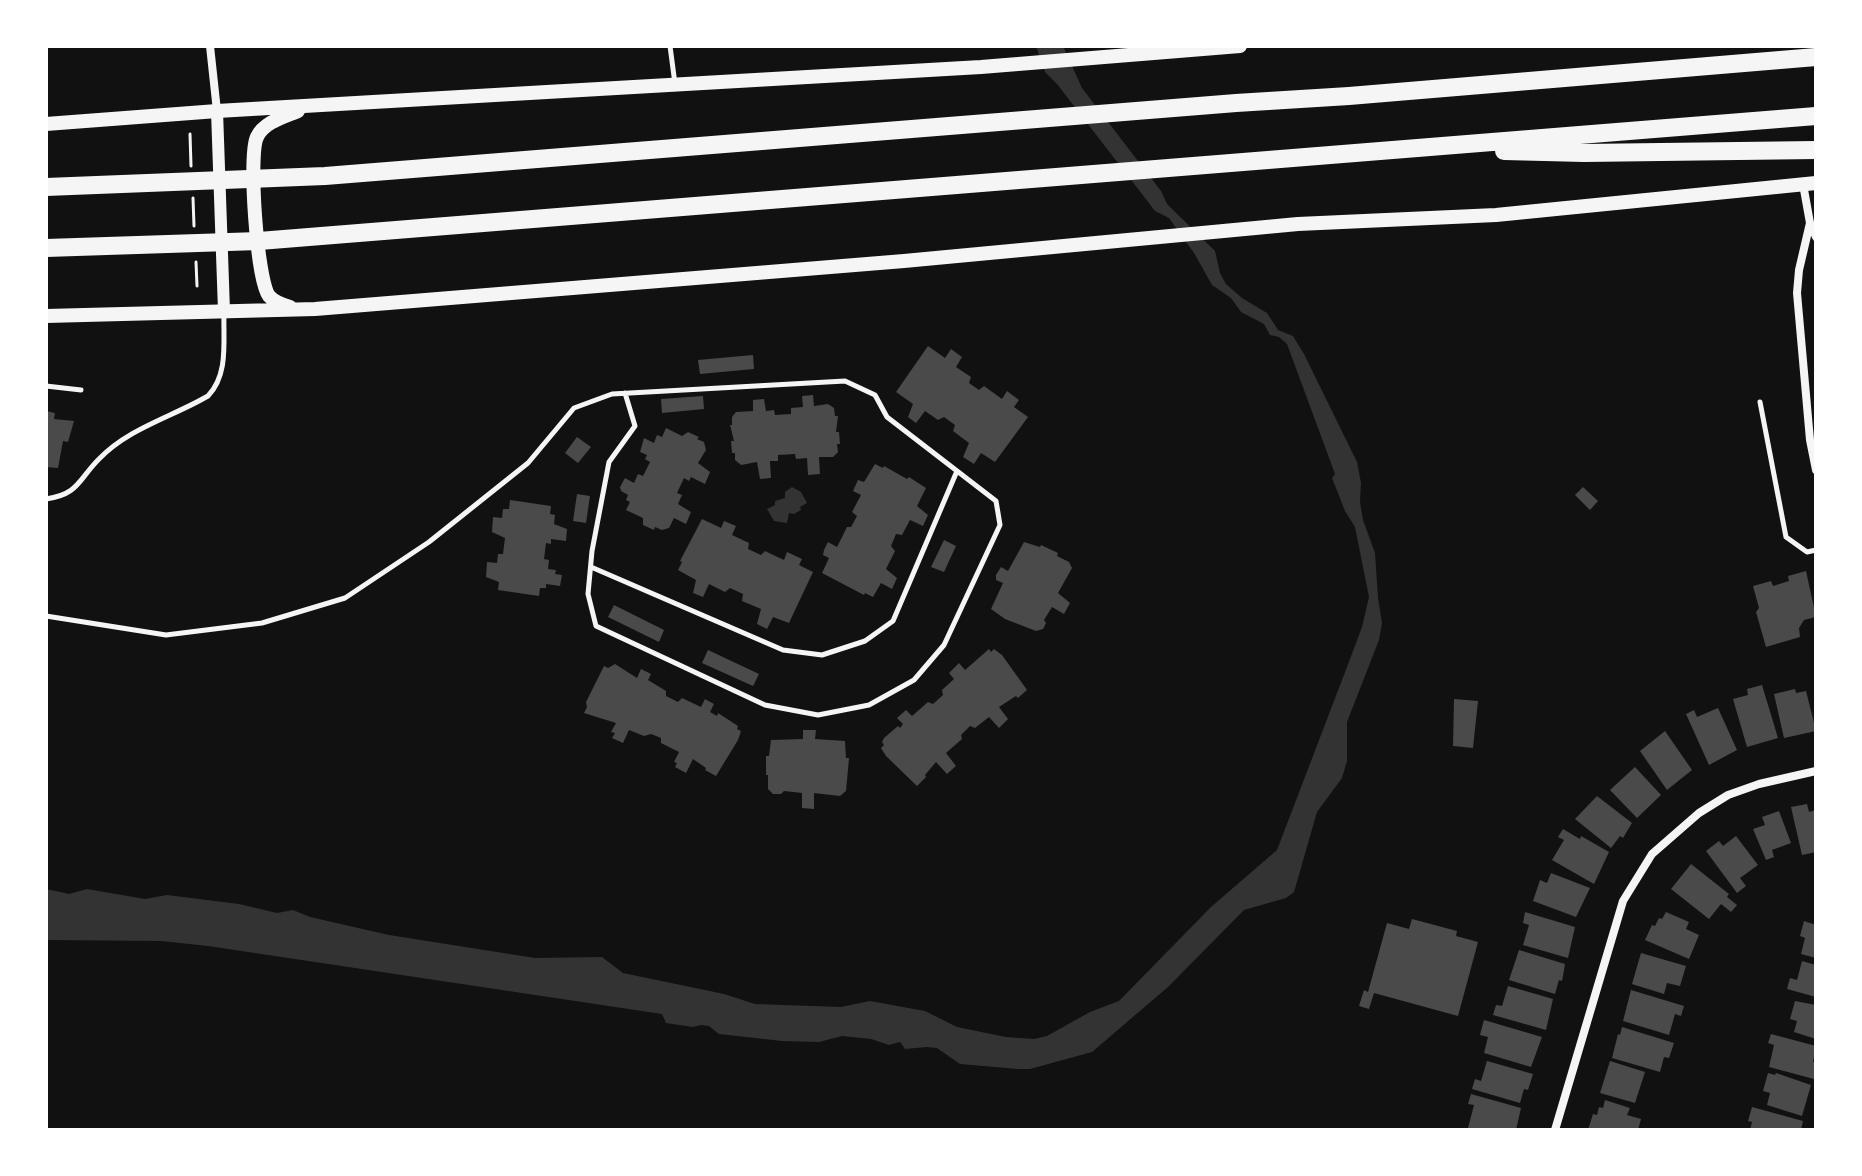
<!DOCTYPE html>
<html>
<head>
<meta charset="utf-8">
<style>
	body { margin:0 }
	#map { position:relative; width:1862px; height:1176px; overflow:hidden; background:#111; font-family:Montserrat,sans-serif }
	canvas { display:block }
	.frame { position:absolute; inset:0; border:48px solid #fff; pointer-events:none }
</style>
</head>
<body>
<div id="map">
<canvas width="1862" height="1176"></canvas>
<div class="frame"></div>
</div>
<script>
const ctx = document.querySelector('canvas').getContext('2d');
ctx.lineJoin = 'round';
function fill(path, color) {
  ctx.fillStyle = color;
  ctx.fill(path, 'evenodd');
}
function stroke(path, color, width, dash) {
  ctx.strokeStyle = color;
  ctx.lineWidth = width;
  ctx.lineCap = dash ? 'butt' : 'round';
  ctx.setLineDash(dash || []);
  ctx.stroke(path);
}
const water = new Path2D(`
	M1036,46H1063L1082,88L1161,191L1167,204L1215,251L1220,273L1226,284L1242,298L1267,313L1278,330L1293,336L1304,354L1357,462L1361,483L1360,502L1363,520L1375,553L1378,598L1382,623L1379,640L1347,722V761L1342,778L1317,812L1294,892L1286,898L1244,910L1168,987L1092,1052L1030,1069H1018L960,1064L937,1048L927,1047L905,1049L900,1042L889,1045L871,1039L842,1036L819,1042L782,1041L719,1034L709,1026L701,1025L693,1027L666,1023L662,1014L208,946L161,941L46,940V889L69,894L87,889L145,899L167,895L239,904L277,913L293,910L310,917L389,935L535,958L602,957L623,973L724,994L755,1004L841,1007L870,1001L925,1011L957,1027L1006,1037L1034,1039L1047,1036L1090,1012L1119,1001L1211,907L1277,850L1347,667L1362,627L1369,597L1355,527L1345,511L1332,478L1335,474L1287,344L1279,337L1270,335L1264,324L1241,312L1231,298L1212,285L1194,253L1169,218L1155,211L1057,84L1045,72Z
	M792,487L801,492L807,503L800,507L801,510L794,514L789,513L787,523L774,521L767,509L775,505V501L785,498V492Z`);
const building = new Path2D(`
	M928,346L945,358L951,349L962,357L956,367L971,377L969,383L979,390L984,386L1002,399L1007,391L1019,400L1014,407L1028,417L995,462L981,453L974,464L963,457L969,443L953,431L955,425L944,417L938,420L925,411L916,423L908,417L913,404L896,392Z
	M753,355L754,369L700,374L698,360Z
	M813,395L814,406L828,404L834,408L835,416H838L836,432H839L840,444H837L838,452L833,457H819L820,474L808,475L807,458L796,459L795,454L778,455V461H770L771,478L760,479L757,462L741,465L735,460V453H732L731,441H734L730,425H732V417L736,412L753,411V400L764,399L766,411L774,410L775,415L791,414V408L803,407L802,396Z
	M703,396L704,409L662,413L661,399Z
	M46,411L55,413L54,419L74,421L68,442L63,441L58,468L46,467Z
	M666,428L682,436L688,432L699,437L697,439L704,442L706,450L698,463L710,472L705,484L691,477L689,481L684,478L677,493L682,495L678,504L691,512L686,524L674,518L669,528L662,530L655,527L654,530L643,525V518L626,510L630,502L626,500L628,495L621,491L620,487L625,478L634,483L638,474L643,476L650,462L645,459L647,455L640,452L644,438L654,443L657,435L662,437Z
	M577,437L591,447L578,463L565,453Z
	M875,464L883,468L884,466L907,479L909,477L926,488L917,506L928,515L923,526L910,520L902,535L896,534L891,546L895,551L886,569L897,578L892,589L881,583L873,597L865,593L864,595L822,573L829,558L823,555L824,550L828,542L837,547L847,527H851L857,516L852,512L861,495L853,491L858,480L864,482Z
	M1583,487L1598,501L1590,510L1575,495Z
	M577,494L590,496L586,523L573,521Z
	M510,500L551,506L550,514L555,515L554,524L567,529L566,541L551,539V544L546,543L544,559L549,560L548,569L556,570L555,574L562,575L560,586L546,584V588H540L539,596L498,590L499,582L486,577L487,562L497,563L498,554H503L505,538L492,532L493,517L502,518L503,509H509Z
	M702,519L721,528L724,521L736,526L732,535L749,543L748,549L761,555L765,551L784,560L787,552L802,559L799,565L813,572L789,623L773,617L767,629L757,624L761,609L742,601L743,594L730,588L725,592L709,584L703,597L693,593L696,580L678,570L682,562L680,561Z
	M944,540L956,546L944,572L931,567Z
	M1024,542L1040,547L1041,545L1058,553L1057,556L1069,562L1072,568L1058,593L1070,603L1064,614L1052,607L1044,620L1046,623L1043,629L1036,631L1005,619L991,609L1003,583L996,580V575L1001,567L1008,571Z
	M1806,571L1816,617L1804,620L1799,628L1800,637L1766,647L1756,612L1759,608L1753,586L1771,581L1773,586L1789,581L1788,576Z
	M614,605L664,630L659,642L608,617Z
	M989,649L991,652L994,649L1002,655L1027,690L1018,698L1016,696L999,707L1008,719L999,728L989,717L975,728L970,726L961,735L962,739L946,753L956,766L947,774L936,762L925,775L926,777L917,786L886,756L881,748L884,745L882,742L884,738L898,726L900,728L903,724L897,718L906,710L912,716L928,702L933,704L943,695L942,690L954,679L949,673L959,663L965,670Z
	M708,650L759,674L753,686L702,663Z
	M615,664L637,678L641,669L651,674L648,680L666,691V696L678,702L682,698L701,707L705,699L714,704L710,712L717,716L718,713L738,726L737,729L741,731L738,740L716,776L705,770L706,768L693,759L686,773L675,767L677,763L674,762L679,752L661,743V738L651,734L644,736L629,730L623,743L612,738L615,733L611,732L616,723L584,713L587,707L586,702L604,666L608,668Z
	M1762,685L1778,738L1747,747L1733,699L1748,695L1747,689Z
	M1795,689L1796,693L1806,691L1816,731L1784,738L1774,694Z
	M1454,699L1478,701L1473,748L1453,746Z
	M1718,708L1737,750L1709,765L1686,714L1694,710L1697,717Z
	M803,730H816L815,739L845,741L846,758H849L846,791L840,796L814,793V809L802,808V793L784,791L781,794H773L768,789V775H766V756H769L771,740L803,739Z
	M1665,731L1692,770L1667,790L1640,751Z
	M1635,767L1661,795L1637,818L1610,790Z
	M1597,796L1632,823L1623,838L1620,836L1611,848L1575,819Z
	M1807,804L1809,812L1816,810V852L1802,855L1791,807Z
	M1779,811L1791,843L1772,850L1774,857L1766,860L1753,829L1765,825L1762,817Z
	M1563,829L1580,839L1581,836L1609,852L1594,884L1552,860L1564,840L1558,837Z
	M1736,836L1758,865L1740,878L1746,886L1737,893L1706,851L1719,841L1723,846Z
	M1691,864L1729,894L1727,897L1737,905L1731,912L1721,904L1709,919L1671,889Z
	M1551,873L1590,888L1576,917L1533,901L1540,880L1547,883Z
	M1525,912L1575,927L1568,958L1523,945L1529,925L1523,923Z
	M1666,912L1689,922L1686,929L1699,935L1689,959L1645,940L1652,925L1655,926L1659,918L1662,919Z
	M1412,919L1457,931L1456,936L1478,942L1458,1016L1374,993L1369,1009L1359,1006L1364,990L1368,992L1387,923L1409,929Z
	M1804,921L1816,925V958L1801,954L1805,938L1800,936Z
	M1519,950L1565,964L1563,976L1562,981L1559,980L1555,994L1509,980Z
	M1641,953L1686,966L1680,986L1667,983L1664,994L1632,984Z
	M1802,961L1816,965V997L1787,989L1790,978L1797,980Z
	M1508,986L1553,999L1546,1030L1493,1015L1496,1005L1502,1006Z
	M1631,990L1684,1006L1681,1016L1675,1014L1669,1035L1623,1021Z
	M1795,1001L1816,1005V1039L1794,1032L1797,1021L1790,1019Z
	M1484,1020L1542,1037L1531,1067L1484,1053L1488,1037L1480,1035Z
	M1622,1027L1674,1043L1669,1058L1664,1057L1660,1072L1612,1058L1618,1034L1620,1035Z
	M1771,1034L1816,1046L1813,1062L1816,1063L1814,1079L1769,1067L1774,1045L1768,1043Z
	M1487,1061L1533,1074L1528,1090L1524,1089L1520,1103L1472,1089L1475,1079L1481,1081Z
	M1610,1061L1645,1072L1635,1103L1600,1093Z
	M1768,1073L1775,1075L1776,1073L1811,1085L1802,1116L1767,1105L1770,1093L1763,1091Z
	M1471,1094L1521,1108L1516,1130L1468,1128L1474,1105L1468,1104Z
	M1605,1100L1630,1108L1627,1115L1641,1119L1638,1130H1588L1593,1114L1597,1115L1599,1107L1603,1108Z
	M1752,1107L1803,1121L1801,1130H1750L1752,1122L1748,1121Z`);
const path = new Path2D(`
	M190,134L191,166
	M193,198L194,226
	M196,262L197,286`);
const service = new Path2D(`
	M670,46L675,84
	M46,386L81,390
	M1760,402L1786,537L1807,552L1816,550
	M46,499C79,494 78,480 99,459C129,428 172,417 208,396C229,374 223,341 224,312
	M591,567L783,650L822,655L865,641L893,621L957,471
	M46,616L166,635L262,623L345,598L429,542L528,463L574,408L612,394L845,381L875,395L887,417L996,501L1000,525L944,645L914,680L869,705L818,715L765,705L596,626L588,594L592,551L609,462L635,426L625,393`);
const minor = new Path2D(`
	M210,46L217,111
	M1803,184L1810,223L1816,237
	M1810,223L1799,270L1797,293L1810,440L1816,470
	M1555,1130L1623,901L1652,854L1699,813L1728,795L1759,784L1816,771`);
const tertiary = new Path2D(`
	M217,111L224,311`);
const secondary = new Path2D(`
	M46,124L217,111L981,67L1240,46
	M290,307C283,305 274,302 269,296C257,280 248,155 257,137C264,122 284,117 298,111
	M46,316L315,309L904,261L1298,224L1496,215L1816,183`);
const motorway = new Path2D(`
	M1504,151L1584,153L1816,150
	M46,187L325,176L1236,103L1349,96L1816,57
	M46,248L259,241L1816,116`);
fill(water, '#333');
fill(building, '#4a4a4a');
stroke(path, '#f5f5f5', 3);
stroke(service, '#f5f5f5', 5);
stroke(minor, '#f5f5f5', 8);
stroke(tertiary, '#f5f5f5', 12);
stroke(secondary, '#f5f5f5', 14);
stroke(motorway, '#f5f5f5', 18);
</script>
</body>
</html>
